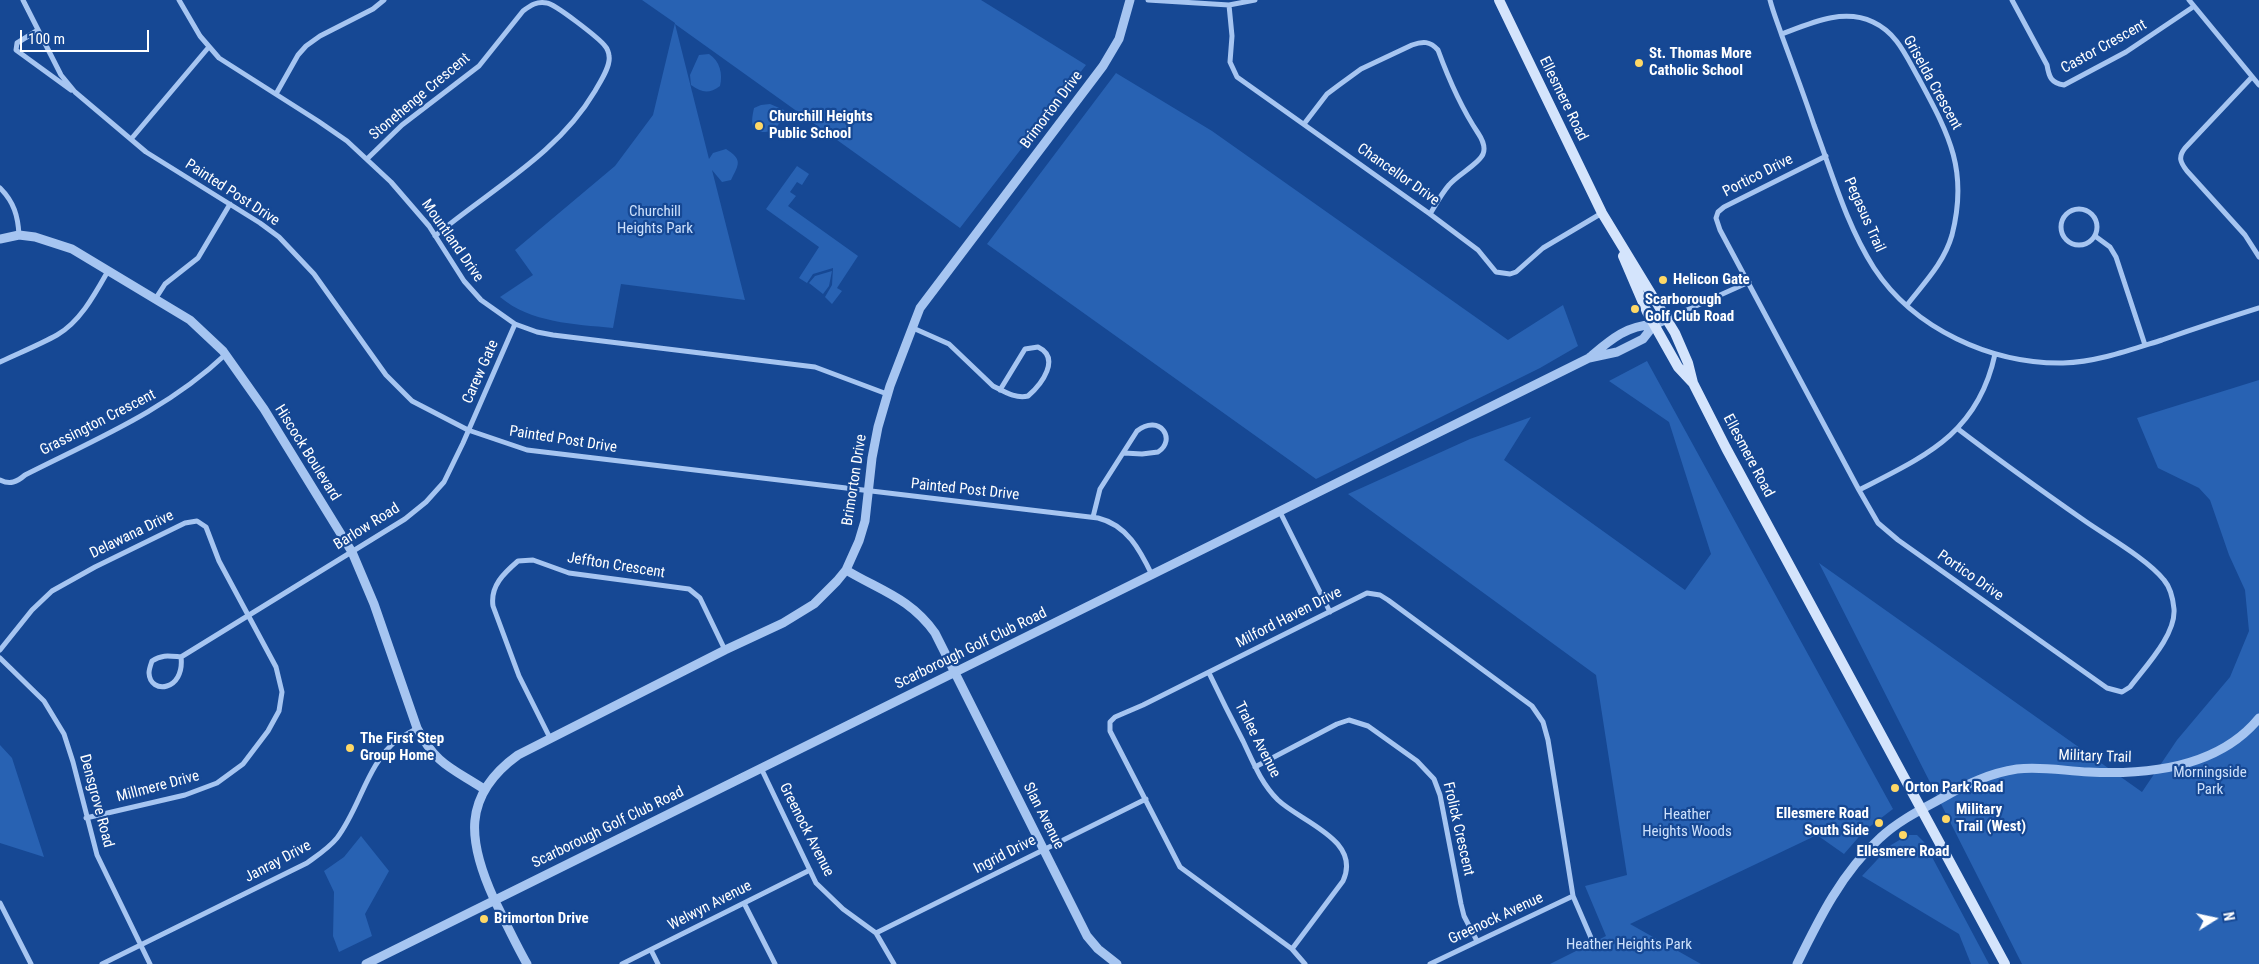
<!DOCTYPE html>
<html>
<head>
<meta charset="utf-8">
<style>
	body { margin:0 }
	#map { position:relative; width:2259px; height:964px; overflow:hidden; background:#164894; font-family:"Roboto Condensed",sans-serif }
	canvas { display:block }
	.north { position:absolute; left:2189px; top:894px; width:50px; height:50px; -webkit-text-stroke:4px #164894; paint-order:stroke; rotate:80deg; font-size:14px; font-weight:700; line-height:20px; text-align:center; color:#fff }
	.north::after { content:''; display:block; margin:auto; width:18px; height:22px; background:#fff; clip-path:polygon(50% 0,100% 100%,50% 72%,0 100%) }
	.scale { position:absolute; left:20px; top:30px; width:129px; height:22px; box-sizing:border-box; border:2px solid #fff; border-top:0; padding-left:6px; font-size:15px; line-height:18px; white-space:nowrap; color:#fff; -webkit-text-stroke:4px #164894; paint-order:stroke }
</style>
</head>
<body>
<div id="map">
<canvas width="2259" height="964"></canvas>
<div class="north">N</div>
<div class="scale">100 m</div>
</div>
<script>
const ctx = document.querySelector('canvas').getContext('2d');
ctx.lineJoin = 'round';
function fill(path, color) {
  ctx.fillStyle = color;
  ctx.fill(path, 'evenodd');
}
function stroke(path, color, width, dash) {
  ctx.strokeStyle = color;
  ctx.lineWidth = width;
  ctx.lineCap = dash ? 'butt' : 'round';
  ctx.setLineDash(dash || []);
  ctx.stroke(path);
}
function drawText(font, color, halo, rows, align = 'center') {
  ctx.font = font + ' "Roboto Condensed",sans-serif';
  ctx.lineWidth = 4.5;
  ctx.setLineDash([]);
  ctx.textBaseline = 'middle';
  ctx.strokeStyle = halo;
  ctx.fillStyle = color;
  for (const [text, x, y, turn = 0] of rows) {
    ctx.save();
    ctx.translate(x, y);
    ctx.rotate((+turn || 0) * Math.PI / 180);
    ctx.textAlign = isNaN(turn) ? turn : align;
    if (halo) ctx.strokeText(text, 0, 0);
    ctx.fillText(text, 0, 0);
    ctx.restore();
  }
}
const green = new Path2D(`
	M642,0H981L1086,65L960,228L675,24L709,159L713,153L726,149C743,160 739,164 731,180L722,182L712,170L745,300L621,284L613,328C574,324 531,323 500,297L533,275L515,250L615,166L653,115L675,23Z
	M709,54C720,61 723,74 720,86C709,94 702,93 691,85L690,75L699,55Z
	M1116,73L1212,131L1508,340L1563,305L1578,346L1540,368L1316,479L987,244Z
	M770,104L784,110L785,116C782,120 778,126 774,129C771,132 766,132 762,132C749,130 752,118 754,108L761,105Z
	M797,166L809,174L802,185L797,182L790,192L796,196L788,206L858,256L837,288L842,291L832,304L825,297L832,285L833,268L813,274L807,283L799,278L819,247L766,209Z
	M832,271L829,286L823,294L809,283L815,276Z
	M1647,361L1893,809L1864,831L1844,854L1817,835L1630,924L1701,964H1550L1606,936L1585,886L1627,875L1596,675L1348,494L1470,439L1531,417L1504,460L1685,590L1711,554L1669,422L1609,381Z
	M2259,380V964H2022L1819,563L2142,792L2177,740L2230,677L2249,631L2245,590L2229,555L2210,500L2199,488L2158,468L2137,418Z
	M0,745L12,758L44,857L0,843Z
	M1908,835H1917L1924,842L1989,964H1971L1959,934L1862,876L1891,845Z
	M361,836L389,871L365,914L372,936L339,952L333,936L334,892L324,871L344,857Z`);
const minor = new Path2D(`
	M23,0L61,75L75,92L146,152L260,223L279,237L314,274L386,375L412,401L468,430L527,450L1098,518C1127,525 1140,550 1152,575
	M179,0L200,36L219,58L318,121L347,141L391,182L429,226L464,281L481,300L515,324L537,332L553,335L815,367L887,394
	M1148,0L1229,5L1255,0
	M1770,0C1773,12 1778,24 1782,36C1793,66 1804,95 1814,125C1832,173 1846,224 1874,268C1914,329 1991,364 2063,363C2097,362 2130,350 2162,340C2194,329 2227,318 2259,308
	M2012,0L2047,65C2049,77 2051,83 2064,85L2126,52L2193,7
	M2189,0L2259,85
	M1229,5L1232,36L1230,62L1237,77L1430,214L1478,250L1496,272L1510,274L1516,272L1543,248L1602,213
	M38,30L17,43L16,50L71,90
	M1782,34C1811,23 1843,8 1873,22C1897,33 1906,56 1918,77C1948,133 1969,169 1952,235C1944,263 1924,283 1907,305
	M2252,77L2185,148C2178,157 2180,162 2187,171L2245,235L2259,257
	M276,94L298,55L306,46L320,36L373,9L384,0
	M1304,124L1327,94L1339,85L1361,69L1412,45C1423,41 1430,41 1438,50C1449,80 1460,106 1478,133C1482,139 1486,147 1483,154C1479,164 1457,175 1449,185C1442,193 1436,204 1430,214
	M132,138L208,48
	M1826,156L1724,207L1718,212L1716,218L1720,230L1859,490L1878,523L1898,540L2107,688L2122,692L2130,687C2145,667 2176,635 2174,609C2173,599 2170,587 2164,580C2147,559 2108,537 2085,521C2042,491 2000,461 1958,429
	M367,159L402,125L479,66L523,11C531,5 537,1 547,3C555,4 599,38 605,46C607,48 609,53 609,56C611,66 600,82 595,91C557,155 491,189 435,236
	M0,188C14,202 18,216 19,235
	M2061 227a18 18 0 1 1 36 0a18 18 0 1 1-36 0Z
	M2095,236L2110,247L2116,257L2145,345
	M156,298L165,284L198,258L230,204
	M1667,319L1749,282
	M913,328L949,344L993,386C1005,392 1016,399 1028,396C1042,384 1061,358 1038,347L1025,349L1000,390
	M0,362C19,353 39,345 57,335C80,322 95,294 108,271
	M0,480C10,485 17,482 25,475C96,439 167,410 226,354
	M1859,490C1925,456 1978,434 1995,354
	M1280,512L1330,612
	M1093,517L1100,489L1137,431C1160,413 1177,440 1158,452L1142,454L1124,453
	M0,650L32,610L52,591L95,567L185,523L197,521L206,527L219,561L276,667L282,692L279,711L268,731L243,764L217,783L185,795L86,818
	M181,657C185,691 150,695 149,673C149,669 151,664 152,661C162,654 170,656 181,657L405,519L426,502L444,482L463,443L515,324
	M0,658L44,701L64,734L73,762L97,855L150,964
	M1209,673C1220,696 1231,718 1243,741C1253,762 1261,783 1278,800C1301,822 1362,840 1343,881L1292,949
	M550,738L519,676L493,606C490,586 504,573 518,561L533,560L569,573L689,589L700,598L725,650
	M1255,767L1337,724L1349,720L1368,726L1417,761L1434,779L1440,795L1461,904L1464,916L1477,941
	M761,768L816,883L843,909L876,933L894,964
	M0,903L31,964
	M744,903L775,964
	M876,933L1146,799
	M651,950L658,964
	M102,964L307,863C318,855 329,848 337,838C360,808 367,764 397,740C403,736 411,732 417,728
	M622,964L810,870
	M1305,964L1292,949L1180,867L1110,731V722L1115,717L1143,705L1367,593L1380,595L1388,600L1532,706L1543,722L1548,740L1573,896L1592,940
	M1430,964L1573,896`);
const tertiary = new Path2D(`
	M0,239L19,235L35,237L72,249L190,320L223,351L264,409L352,552L374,604L417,728C436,765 452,768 484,789
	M1590,357C1609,341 1628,324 1654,325
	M846,570C881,591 910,598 935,633L1087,936L1098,949L1117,964
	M366,964L1589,358L1617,352L1643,339L1654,325L1667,319
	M527,964C515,943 505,921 494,899C468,842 461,796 518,755L725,650L783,623L814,604L837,581L846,570L859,541L865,521L872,458L878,427L890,386L920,308L1103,66L1119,39L1130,0
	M1797,964C1819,919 1842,872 1880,838C1898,821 1922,809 1944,797C1967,784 1990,773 2017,769C2041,766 2065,771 2089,772C2149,775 2219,767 2259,718`);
const secondary = new Path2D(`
	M1499,0L1602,213L1675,333L1688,363L1693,383L1726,448L2005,964
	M1623,256L1647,312L1678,367L1692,382`);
const markers = [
	[1639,63,5,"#ffd866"],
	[759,126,5,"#ffd866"],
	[1663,280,5,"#ffd866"],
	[1635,309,5,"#ffd866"],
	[350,748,5,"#ffd866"],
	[1895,788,5,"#ffd866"],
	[1946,819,5,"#ffd866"],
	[1879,823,5,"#ffd866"],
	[1903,835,5,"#ffd866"],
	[484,919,5,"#ffd866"]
];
const streetNames = [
	["Castor Crescent",2104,47,-29],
	["Griselda Crescent",1932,83,61],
	["Stonehenge Crescent",420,97,-40],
	["Ellesmere Road",1563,99,64],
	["Brimorton Drive",1052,110,-53],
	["Chancellor Drive",1398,175,35],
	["Portico Drive",1758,176,-27],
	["Painted Post Drive",232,193,33],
	["Pegasus Trail",1864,215,66],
	["Mountland Drive",452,241,55],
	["Carew Gate",481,372,-66],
	["Grassington Crescent",98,423,-27],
	["Painted Post Drive",563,440,9],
	["Hiscock Boulevard",307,453,58],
	["Ellesmere Road",1748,456,62],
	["Brimorton Drive",855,480,-81],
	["Painted Post Drive",965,490,6],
	["Barlow Road",367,527,-32],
	["Delawana Drive",132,535,-26],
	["Jeffton Crescent",616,566,9],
	["Portico Drive",1970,576,35],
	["Milford Haven Drive",1289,618,-27],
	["Scarborough Golf Club Road",971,649,-26],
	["Tralee Avenue",1257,740,63],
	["Military Trail",2095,757,2],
	["Millmere Drive",158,787,-15],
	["Densgrove Road",96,801,75],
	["Slan Avenue",1043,816,63],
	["Scarborough Golf Club Road",608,828,-26],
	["Frolick Crescent",1458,829,77],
	["Greenock Avenue",806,830,63],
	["Ingrid Drive",1005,855,-27],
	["Janray Drive",278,862,-28],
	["Welwyn Avenue",710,906,-27],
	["Greenock Avenue",1496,919,-25]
];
const poiNames = [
	["St. Thomas More",1649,54],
	["Catholic School",1649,71],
	["Churchill Heights",769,117],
	["Public School",769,134],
	["Helicon Gate",1673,280],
	["Scarborough",1645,300],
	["Golf Club Road",1645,317],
	["The First Step",360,739],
	["Group Home",360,756],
	["Orton Park Road",1905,788],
	["Military",1956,810],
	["Trail (West)",1956,827],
	["Ellesmere Road",1869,814,"right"],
	["South Side",1869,831,"right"],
	["Ellesmere Road",1903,852,"center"],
	["Brimorton Drive",494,919]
];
const parkNames = [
	["Churchill",655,212],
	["Heights Park",655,229],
	["Morningside",2210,773],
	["Park",2210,790],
	["Heather",1687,815],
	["Heights Woods",1687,832],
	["Heather Heights Park",1629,945]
];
fill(green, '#2862b3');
stroke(minor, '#a6c5f1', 5);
stroke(tertiary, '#a6c5f1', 9);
stroke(secondary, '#d4e4fc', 10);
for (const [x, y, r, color] of markers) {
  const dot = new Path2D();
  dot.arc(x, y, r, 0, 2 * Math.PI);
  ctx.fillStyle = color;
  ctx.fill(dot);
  stroke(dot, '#164894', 2);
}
drawText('15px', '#fff', '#164894', streetNames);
drawText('bold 15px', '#fff', '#164894', poiNames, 'left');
drawText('15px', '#cde1fc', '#164894', parkNames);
</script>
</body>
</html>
